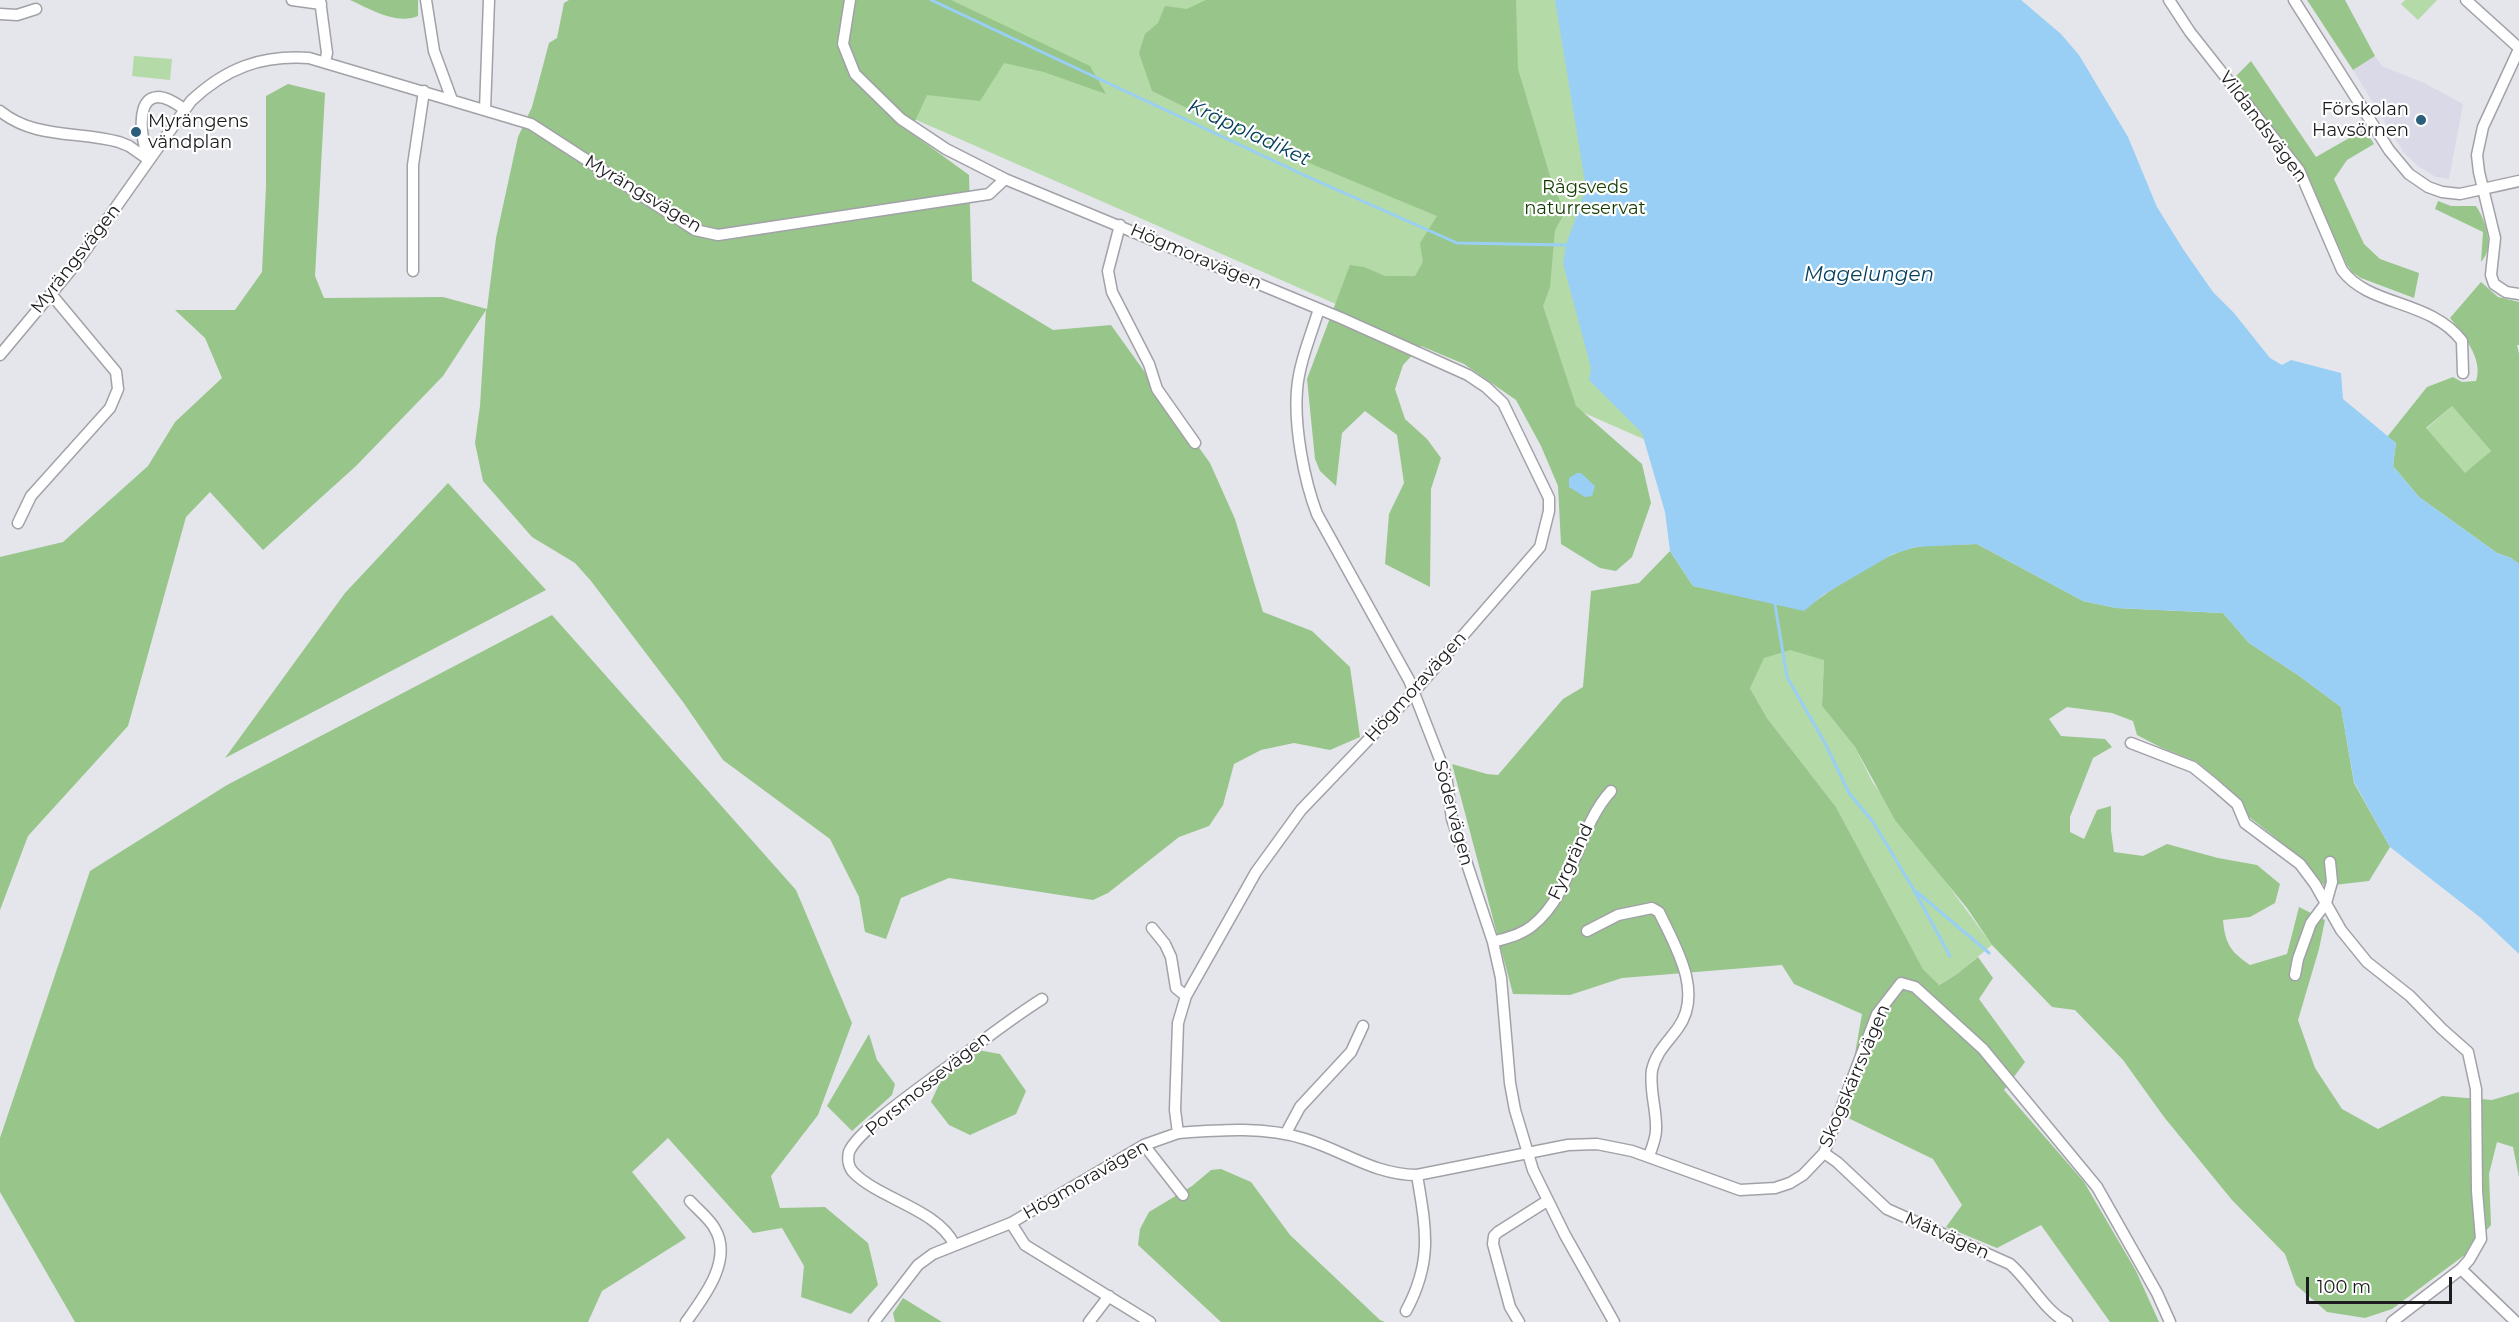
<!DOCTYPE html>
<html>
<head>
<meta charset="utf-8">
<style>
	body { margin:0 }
	#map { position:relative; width:2519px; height:1322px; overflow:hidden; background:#e5e5ec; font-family:Montserrat,sans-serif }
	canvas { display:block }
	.scale { position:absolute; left:2306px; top:1277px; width:146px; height:27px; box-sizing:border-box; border:3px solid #1c1c1f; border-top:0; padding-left:8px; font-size:18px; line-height:21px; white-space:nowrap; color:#1c1c1f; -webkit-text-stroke:4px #fff; paint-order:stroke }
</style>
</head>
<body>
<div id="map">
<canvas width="2519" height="1322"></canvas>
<div class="scale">100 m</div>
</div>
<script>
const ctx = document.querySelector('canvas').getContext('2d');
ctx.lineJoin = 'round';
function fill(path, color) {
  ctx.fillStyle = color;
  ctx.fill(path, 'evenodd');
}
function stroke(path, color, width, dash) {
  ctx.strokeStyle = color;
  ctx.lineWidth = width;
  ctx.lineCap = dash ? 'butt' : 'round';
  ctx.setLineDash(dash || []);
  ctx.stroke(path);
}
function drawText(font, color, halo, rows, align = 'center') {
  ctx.font = font + ' Montserrat,sans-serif';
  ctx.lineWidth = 4.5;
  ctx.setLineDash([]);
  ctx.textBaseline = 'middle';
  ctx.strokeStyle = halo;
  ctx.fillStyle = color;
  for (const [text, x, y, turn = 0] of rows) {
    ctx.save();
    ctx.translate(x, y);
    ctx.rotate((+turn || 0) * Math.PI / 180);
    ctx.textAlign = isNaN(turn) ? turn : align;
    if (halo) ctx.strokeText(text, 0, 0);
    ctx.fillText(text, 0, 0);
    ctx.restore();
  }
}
const built = new Path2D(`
	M2375,56L2382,66L2426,84L2463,104L2449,179L2436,177L2418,166L2404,153L2353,70Z`);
const green = new Path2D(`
	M643,0H1741L1664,448Z
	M2405,0H2437L2418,20L2401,4Z
	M134,56L172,59L170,80L132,76Z
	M2452,406L2491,451L2465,474L2426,429Z
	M1693,586L1804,611L1824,660L1822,706L1855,747L1873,783L1992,945L1957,974L1938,985L1923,969L1836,807L1767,718Z`);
const forest = new Path2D(`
	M350,0H418V16C396,25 370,9 350,0Z
	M569,0H951L1090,66L1106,94L1044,72L1004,63L980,101L927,95L910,132L969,175L972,281L1053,330L1111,325L1210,463L1235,519L1263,612L1312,631L1350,667L1360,737L1330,750L1294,743L1261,750L1234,764L1223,805L1209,826L1179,837L1108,893L1093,900L949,878L901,898L886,939L865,932L859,897L830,839L723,760L683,702L591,581L575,563L532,537L483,481L475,443L480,406L486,310L443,376L356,466L263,550L210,492L186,517L128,726L28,836L0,910V557L63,542L148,466L175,422L222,378L205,338L175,310H235L262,272L266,187V96L288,84L325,93L315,276L324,298L443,297L487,309L496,238L518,137L532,107L549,43L557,38L564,3Z
	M1206,0H1516L1518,69L1553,186L1565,212L1555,230L1550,287L1543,306L1576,406L1642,464L1651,503L1632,557L1616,571L1600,568L1561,544L1558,486L1541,446L1516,400L1464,364L1421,346L1403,365L1395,389L1405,419L1427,439L1441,458L1431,489L1430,587L1385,564L1389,514L1404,483L1397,435L1365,411L1342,433L1336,486L1320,471L1315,459L1307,379L1350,265L1364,267L1385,276H1415L1423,262L1420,243L1437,216L1244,136L1152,91L1139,53L1145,34L1158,23L1165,6L1187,9Z
	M2307,0H2345L2375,56L2353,70Z
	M2251,61L2316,157L2365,129L2374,144L2347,160L2334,179L2364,244L2380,259L2419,273L2414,298L2361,278L2352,272L2347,265L2302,166L2234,78Z
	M2438,201L2451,206H2476C2486,221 2495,247 2481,262L2483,232L2435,209Z
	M2481,282L2498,297L2519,302V345H2517L2519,354V564L2511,558L2497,553L2419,497L2393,466L2396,443L2387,437L2427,387L2453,377L2462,382L2476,381C2484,360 2463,334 2450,318ZM2452,406L2491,451L2465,473L2426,428Z
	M448,483L546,590L225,758L345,593Z
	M1977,544L2083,601L2116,608L2223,613L2249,643L2298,675L2341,707L2354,783L2390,847L2369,881L2325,886L2276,838L2248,816L2226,786L2197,762L2162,748L2137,735L2133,721L2112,713L2067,707L2049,719L2061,736L2105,739L2112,747L2093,758L2070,817V832L2084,839L2097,810L2111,806V831L2114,852L2143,856L2167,844L2218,858L2257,865L2280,884L2275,903L2250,917L2223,920C2225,944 2231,952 2250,965L2287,954L2299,907L2325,920L2319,949L2298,1020L2315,1068L2342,1109L2378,1129L2442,1096L2492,1100L2519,1092V1177L2513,1147L2497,1142L2489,1174L2491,1225L2466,1254L2392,1309L2365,1318L2327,1312L2296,1285L2285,1254L2232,1200L2164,1117L2123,1060L2075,1010L2052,1007L1992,945L1967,908L1895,820L1855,747L1822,706L1824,660L1790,650L1764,658L1750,688L1767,718L1836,807L1923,969L1939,985L1957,974L1978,957L1993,978L1979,999L2025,1062L2004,1090L2084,1182L2136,1271L2159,1322H2110L2041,1225L1997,1248L1946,1227L1962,1205L1933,1159L1844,1116L1862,1014L1794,984L1782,965L1622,978L1570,995L1513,994L1452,764L1487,774L1498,775L1563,699L1583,687L1591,591L1639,583L1670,551L1693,586L1804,610C1829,590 1885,552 1917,547C1936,544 1958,545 1977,544Z
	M552,615L796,890L852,1023L818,1115L771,1176L780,1208L825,1207L868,1243L878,1285L851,1314L801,1297L804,1266L782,1228L753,1233L668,1138L632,1172L686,1238L602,1291L588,1322H75L0,1192V1138L90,871L227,785Z
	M869,1034L877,1060L895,1084L892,1095L852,1131L827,1106Z
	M972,1049L1000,1054L1026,1091L1016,1114L970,1135L949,1125L931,1102L940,1082Z
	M1221,1169L1251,1182L1290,1235L1380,1320L1385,1322H1221L1138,1245L1140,1229L1149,1212L1192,1186L1211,1170Z
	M903,1298L942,1322H895L893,1313Z`);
const water = new Path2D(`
	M1555,0H2021L2061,34L2079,55L2128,137L2157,207L2183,249L2213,292L2234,313L2270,358L2282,365L2291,360L2341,373L2343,399L2396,443L2393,466L2419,497L2497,553L2511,558L2519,564V954L2481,918L2390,847L2354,782L2341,707L2298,675L2249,643L2223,613L2116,608L2083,601L1977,544L1916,547L1893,554L1823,595L1804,611L1693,586L1670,551L1665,512L1642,433L1589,380L1591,368L1563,263L1566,245L1586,188Z
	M1577,473H1581L1595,486L1592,496L1585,497L1569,487V478Z`);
const stream = new Path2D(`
	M931,0L1306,176L1457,243L1566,245
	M1775,605L1787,677L1825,743L1849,793L1873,822L1914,890L1950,956
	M1917,892L1989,953`);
const minor = new Path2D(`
	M292,0L321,4
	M320,0L327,53L325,62
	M426,0L434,51L452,100
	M850,0L843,44L855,74L901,119L946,149L1005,179L1341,318L1468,375L1486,387L1503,403L1549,498V511L1540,547L1413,693L1301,810L1256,872L1186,996L1178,1023L1175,1110L1178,1133L1144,1145L1011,1223L933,1254L918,1265L874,1322
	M2169,0L2190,32L2299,170L2342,270C2369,307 2430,299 2462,341L2463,373
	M2294,0L2389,150L2409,174L2428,187L2442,192L2460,194L2519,181
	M2466,0L2519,48
	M0,14L17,15L36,9
	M2519,49L2483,127L2477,155L2479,172L2495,238L2491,275L2494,284L2506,292L2519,294
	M485,110L489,0
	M0,111C34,139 79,131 119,142L129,146L149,160
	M149,160C136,127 136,72 185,110
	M1120,225L1108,271L1112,292L1149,364L1157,389L1195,443
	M413,271V165L424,91
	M1319,309C1311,335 1299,363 1297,390C1294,427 1304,480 1317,514L1409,680L1446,775L1452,819L1493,942L1501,978L1510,1083L1515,1110L1533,1170L1565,1235L1614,1322
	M0,355L75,265L191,101C226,68 261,55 309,58L531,124L695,230L718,235L989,194L1005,179
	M18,523L31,496L110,408L118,389L116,372L51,294
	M2131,743L2193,767L2214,784L2237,804L2245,823L2300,864L2315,884L2341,930L2367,962L2410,996L2442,1029L2468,1052L2476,1089L2477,1191L2481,1239L2469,1260L2461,1269L2392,1322
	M1152,928L1165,944L1171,957L1176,988L1186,996
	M1587,931L1618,915L1652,908L1659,912C1675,946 1704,992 1678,1028C1668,1042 1656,1052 1652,1070C1649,1090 1657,1110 1656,1130C1656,1138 1652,1148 1649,1156
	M1493,942C1506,938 1521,935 1532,926C1574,893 1576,829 1611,791
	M2295,975L2298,959L2311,923L2326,903L2332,882L2330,862
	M1178,1133C1218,1130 1265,1126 1305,1139C1344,1151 1375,1175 1417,1175L1568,1145L1597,1144L1632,1151L1740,1190L1775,1188L1790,1183L1803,1175L1824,1153L1877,1014L1901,983L1915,987L1983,1049L2097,1187L2157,1293L2170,1322
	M1286,1133L1300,1107L1351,1052L1363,1026
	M1144,1145L1183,1195
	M1824,1153L1837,1162L1887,1209L2010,1264C2029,1280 2046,1313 2067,1322
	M1011,1223L1025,1245L1150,1322
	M954,1244C938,1210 880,1199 854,1173C849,1168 847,1160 849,1152C857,1131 922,1086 942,1071C975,1047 1007,1021 1042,999
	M2461,1269L2516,1322
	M1406,1311C1433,1261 1426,1229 1417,1175
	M686,1322C704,1297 733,1260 715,1229C710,1219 698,1210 690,1201
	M1089,1322L1109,1296
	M1519,1322L1510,1307L1493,1244L1494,1236L1498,1232L1547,1201`);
const markers = [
	[2421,120,6,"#2b5e7b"],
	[136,132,6,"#2b5e7b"]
];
const poiNames = [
	["Förskolan",2409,110],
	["Havsörnen",2409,131],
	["Myrängens",148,122,"left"],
	["vändplan",148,143,"left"]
];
const streetNames = [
	["Vildandsvägen",2263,127,53],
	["Myrängsvägen",643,194,31],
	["Högmoravägen",1196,257,23],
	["Myrängsvägen",76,259,-52],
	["Högmoravägen",1416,687,-48],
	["Södervägen",1453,813,75],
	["Fyrgränd",1571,862,-65],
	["Skogskärrsvägen",1855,1076,-67],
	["Porsmossevägen",928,1084,-39],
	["Högmoravägen",1086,1180,-30],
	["Mätvägen",1947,1236,24]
];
const parkNames = [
	["Rågsveds",1585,188],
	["naturreservat",1585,209]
];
const waterNames = [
	["Kräppladiket",1249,133,25],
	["Magelungen",1869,275]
];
fill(built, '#d9d9e8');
fill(green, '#b4daa7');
fill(forest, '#98c589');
fill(water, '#99cff4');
stroke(stream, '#99cff4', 3);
stroke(minor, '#a1a1a8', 13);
stroke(minor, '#fff', 10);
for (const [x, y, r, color] of markers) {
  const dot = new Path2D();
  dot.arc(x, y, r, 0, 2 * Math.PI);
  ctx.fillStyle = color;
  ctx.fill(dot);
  stroke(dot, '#fff', 2);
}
drawText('18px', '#1c1c1f', '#fff', poiNames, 'right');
drawText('18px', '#1c1c1f', '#fff', streetNames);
drawText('18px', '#123c00', '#fff', parkNames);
drawText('italic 20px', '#07405e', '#fff', waterNames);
</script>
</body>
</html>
